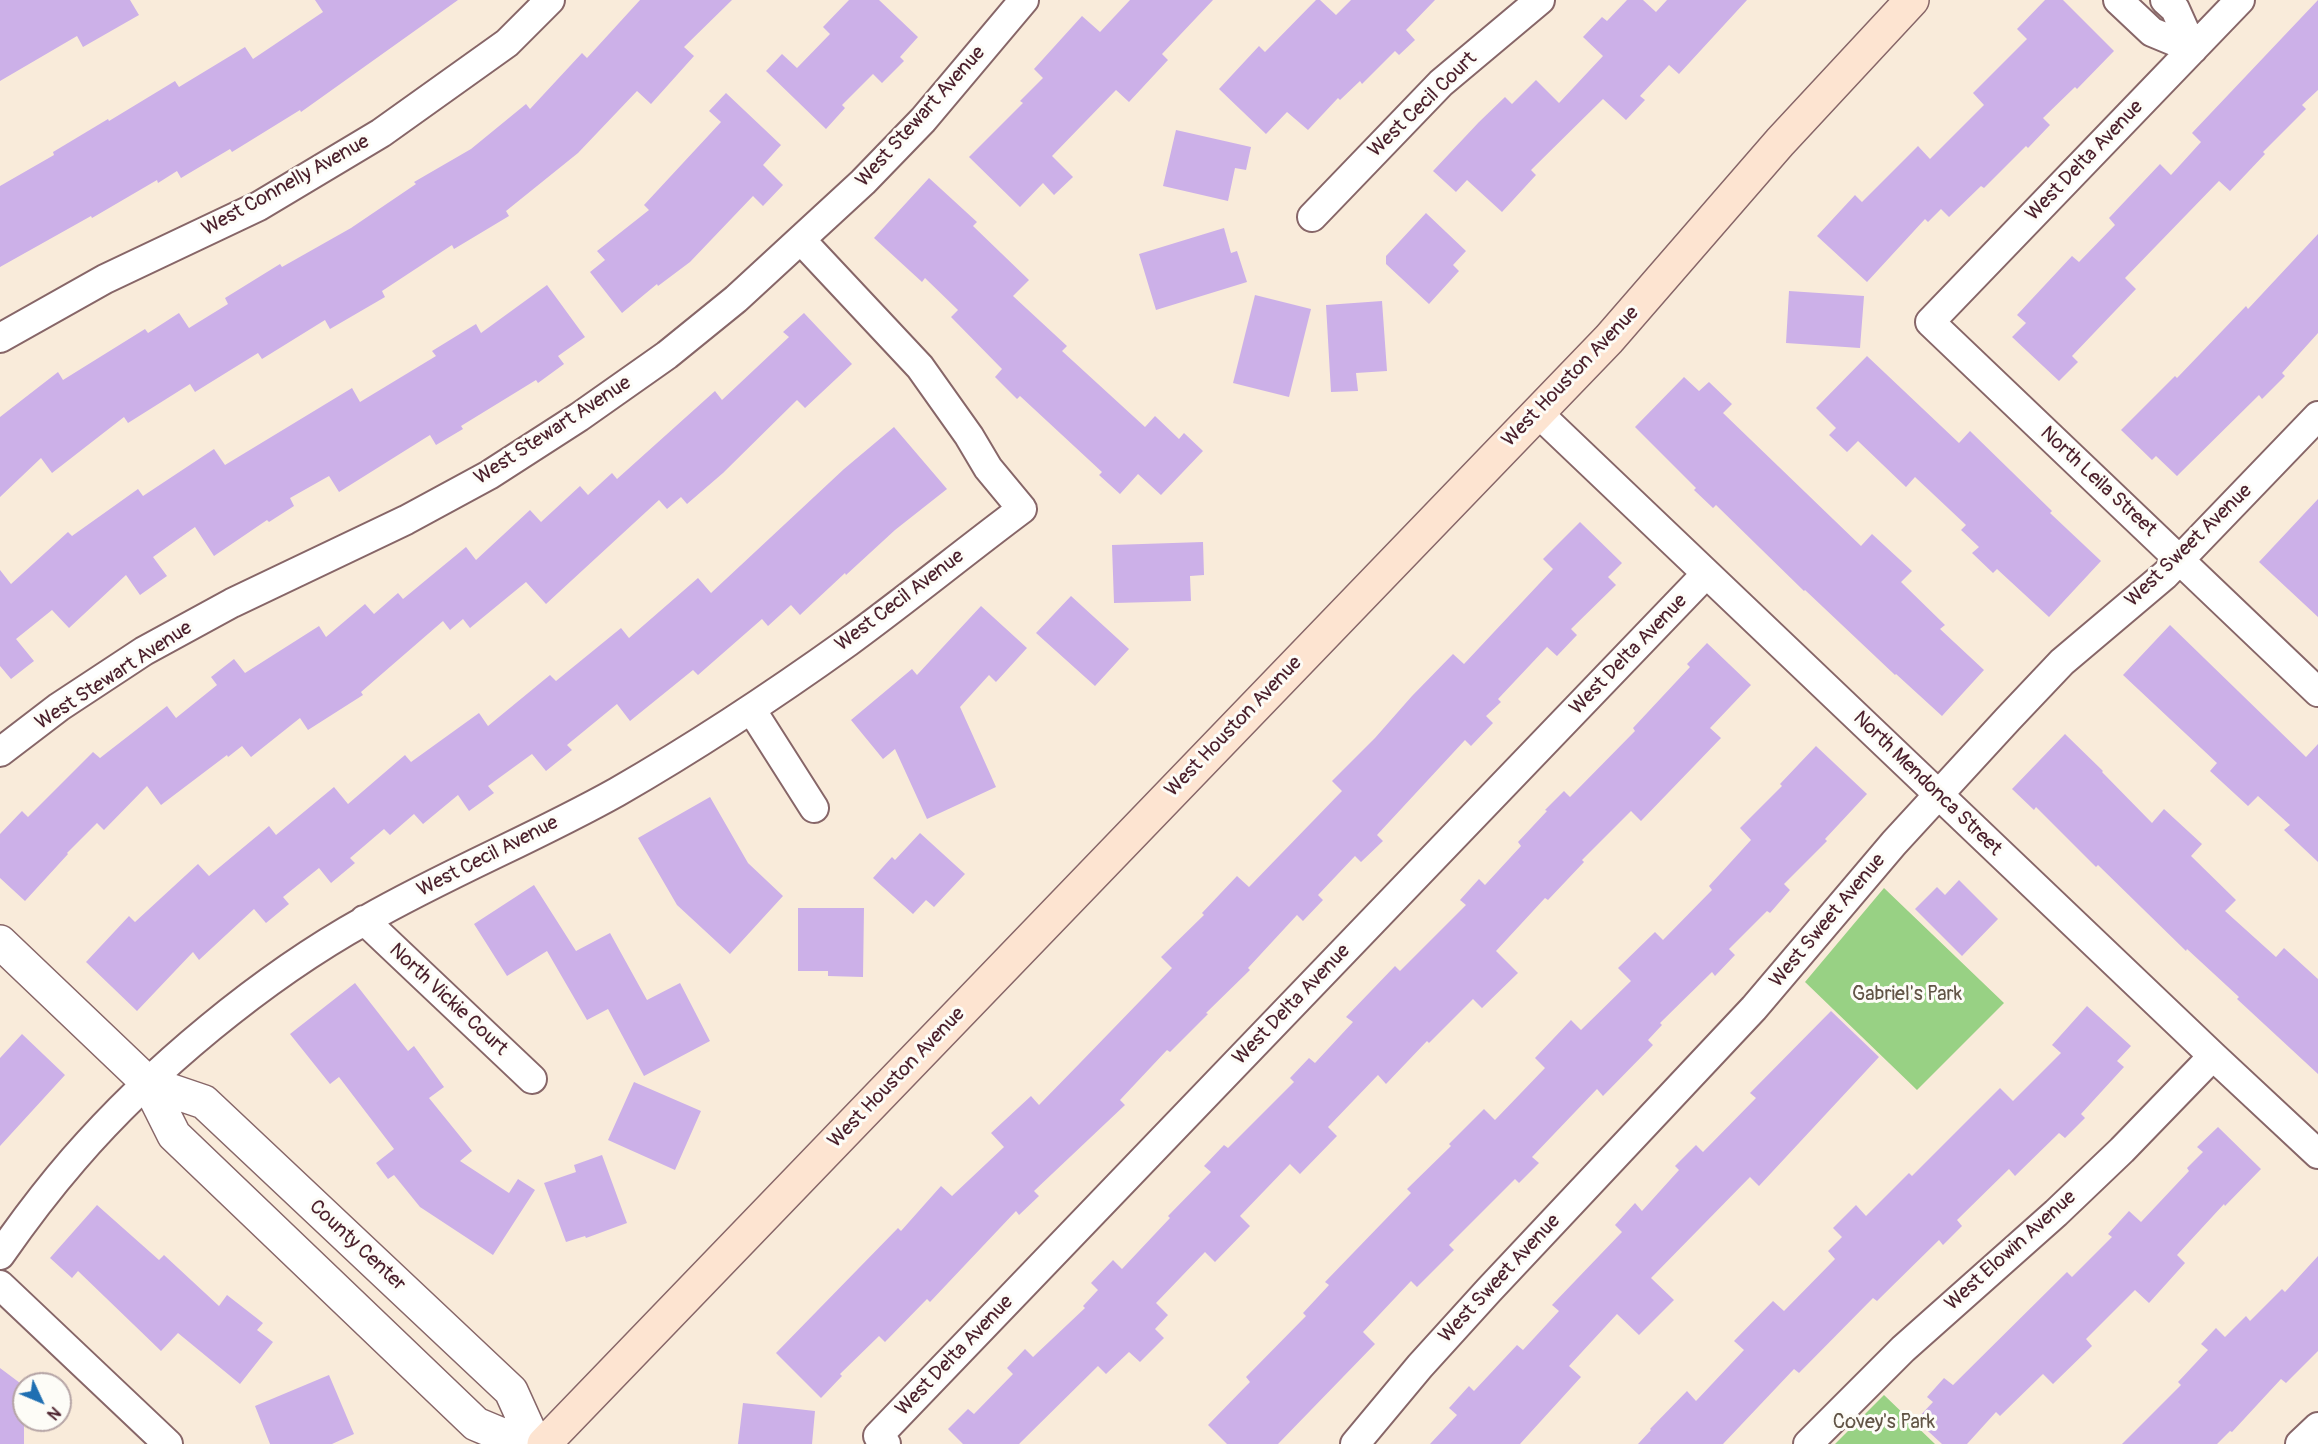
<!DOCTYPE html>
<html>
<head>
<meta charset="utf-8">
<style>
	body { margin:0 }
	#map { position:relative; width:2318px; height:1444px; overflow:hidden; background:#f9ebda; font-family:Pangolin,sans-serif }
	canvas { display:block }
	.north { position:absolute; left:12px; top:1372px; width:60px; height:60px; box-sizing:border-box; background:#fdfcf7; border:2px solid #b5a4a5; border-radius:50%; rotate:134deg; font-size:16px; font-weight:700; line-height:24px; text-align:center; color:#4a1f2b }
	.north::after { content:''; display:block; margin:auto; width:21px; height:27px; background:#1f6fb2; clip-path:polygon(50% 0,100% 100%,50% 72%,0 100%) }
</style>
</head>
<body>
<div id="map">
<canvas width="2318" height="1444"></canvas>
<div class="north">N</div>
</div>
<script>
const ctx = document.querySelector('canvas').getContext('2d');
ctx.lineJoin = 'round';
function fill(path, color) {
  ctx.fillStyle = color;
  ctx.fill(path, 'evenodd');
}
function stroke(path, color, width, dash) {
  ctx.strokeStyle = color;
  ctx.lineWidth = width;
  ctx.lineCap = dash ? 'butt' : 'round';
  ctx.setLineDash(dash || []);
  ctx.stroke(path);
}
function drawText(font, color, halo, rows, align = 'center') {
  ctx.font = font + ' Pangolin,sans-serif';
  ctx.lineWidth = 6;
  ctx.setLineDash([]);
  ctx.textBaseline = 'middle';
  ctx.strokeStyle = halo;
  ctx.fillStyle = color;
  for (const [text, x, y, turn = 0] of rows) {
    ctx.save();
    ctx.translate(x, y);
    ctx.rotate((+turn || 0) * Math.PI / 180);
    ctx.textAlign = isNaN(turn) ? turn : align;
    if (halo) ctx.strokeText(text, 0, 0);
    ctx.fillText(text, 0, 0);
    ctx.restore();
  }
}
const green = new Path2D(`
	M1884,888L2004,1003L1917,1090L1805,982Z
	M1884,1395L1935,1444H1835Z`);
const building = new Path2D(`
	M0,0H130L139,15L83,47L77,36L0,81Z
	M315,0H458L301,112L300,110L232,152L230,149L181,178L177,171L158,183L157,180L92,218L91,216L0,267V186L54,155L53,152L108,119L109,121L175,81L179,87L245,47L253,59L323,12Z
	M640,0H732L684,47L694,56L651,104L637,91L578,153L506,211L509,216L454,249L452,245L382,291L385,297L330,329L325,320L262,359L258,353L195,392L190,384L128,423L124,417L52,473L41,458L0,497V417L58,372L63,380L145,329L148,333L179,313L189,328L228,304L225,298L280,264L282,267L351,228L416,184L414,182L471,149L526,104L530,109L582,53L587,58Z
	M849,0H879L918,37L900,57L904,61L882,83L873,74L842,105L845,108L826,129L766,71L782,54L797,68L830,34L823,27Z
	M1130,0H1213L1162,54L1168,60L1129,102L1116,90L1052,156L1073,177L1054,195L1043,183L1020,207L969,157L1023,103L1020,101L1043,78L1034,69L1082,16L1100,32Z
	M1316,0H1320L1336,15L1351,0H1435L1406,30L1415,40L1399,55L1395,51L1362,84L1360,81L1340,100L1338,98L1308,130L1287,112L1266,134L1219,89L1259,46L1265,52Z
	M1627,0H1643L1656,12L1667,0H1747L1679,74L1669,65L1640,96L1645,100L1626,120L1603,99L1531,170L1536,175L1502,212L1467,180L1456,192L1433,171L1479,122L1505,97L1512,104L1536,80L1559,103L1603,56L1583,37L1602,17L1607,21Z
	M2045,0H2063L2114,51L2077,89L2075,87L2043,118L2050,125L2028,148L2026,146L1984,188L1981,186L1949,217L1941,209L1928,222L1925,219L1867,282L1817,236L1855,195L1862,202L1918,146L1930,159L1984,105L1973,93L2027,39L2017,29Z
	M2318,0V90L2302,105L2306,109L2263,152L2265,154L2230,191L2219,181L2125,278L2136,289L2072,356L2078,362L2059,381L2012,337L2026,323L2017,315L2072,256L2079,262L2115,225L2109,218L2160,164L2171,175L2201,142L2192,133Z
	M726,93L781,145L763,165L783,185L763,206L753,196L690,262L658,286L657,284L622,313L590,272L605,260L597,251L649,210L644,205L721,122L709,111Z
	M1176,130L1251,147L1246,170L1235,168L1228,201L1163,186Z
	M929,178L977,222L973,226L1029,280L1013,296L1067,346L1062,351L1145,427L1155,416L1179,439L1184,433L1203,451L1161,495L1138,474L1120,494L1099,475L1102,472L1020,396L1017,399L995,377L1002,369L951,317L958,310L925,278L922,282L874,238Z
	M1426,213L1466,251L1453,265L1459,271L1429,304L1386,264V256Z
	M1224,228L1231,253L1237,251L1247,282L1156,310L1139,254Z
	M2318,234V333L2282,373L2285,376L2262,399L2259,395L2177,476L2156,456L2152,460L2121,430L2175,376L2177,378L2246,306L2248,309Z
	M547,285L585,337L558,356L564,364L538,383L536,380L461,426L463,429L436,445L430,435L339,492L329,476L290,498L294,506L269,522L267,520L214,556L195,527L153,557L167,576L140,595L126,575L69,628L52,610L16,639L34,661L11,679L0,666V570L11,584L68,532L72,536L138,489L143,496L214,449L225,465L352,388L360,402L436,356L432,351L476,324L481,333Z
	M1789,291L1864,296L1860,348L1786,343Z
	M1255,295L1311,309L1289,397L1233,383Z
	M1382,301L1387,371L1356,373L1358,391L1331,392L1326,305Z
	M804,313L852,364L805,408L797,400L723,473L687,504L681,497L667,509L659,500L546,604L526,582L470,628L463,619L450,630L443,621L361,692L363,695L308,730L300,718L251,757L242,746L228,757L227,755L161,805L147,786L104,830L97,823L67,853L68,854L25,901L0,878V834L22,811L28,817L93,752L100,758L167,706L176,718L217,685L211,677L234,659L245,673L319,626L326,637L365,604L374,614L398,593L403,599L466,547L476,560L530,510L541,522L580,486L588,495L612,473L617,479L715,391L722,400L789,337L783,332Z
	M1867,356L1959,443L1970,431L2052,511L2050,513L2101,561L2049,617L1997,569L1993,573L1972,553L1979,547L1961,530L1966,525L1915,477L1906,487L1858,441L1847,452L1829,435L1836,428L1816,408Z
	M1684,377L1699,391L1709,382L1732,404L1723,413L1861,546L1872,534L1912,571L1901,582L1945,625L1940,629L1984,670L1942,716L1896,674L1895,675L1805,590L1804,591L1716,505L1713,508L1694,490L1696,488L1635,427Z
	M894,427L947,489L895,530L846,575L845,573L800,615L791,605L768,626L762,619L698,675L693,670L630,721L617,704L567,745L572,750L546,771L532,754L488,786L494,793L469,811L458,795L423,824L414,814L390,835L384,829L350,858L355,863L331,883L319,868L283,897L289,904L266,923L254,909L199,960L193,952L137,1011L86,962L129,916L135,922L198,864L209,876L269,826L276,835L334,787L348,804L405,755L411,762L479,713L488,726L550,675L556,681L621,628L629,638L698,578L711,593L844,469Z
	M2318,499V617L2259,562Z
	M1580,522L1622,563L1608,577L1616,585L1571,629L1577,635L1557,656L1547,647L1498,699L1501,702L1486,716L1493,723L1471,746L1465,740L1377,835L1383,841L1361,862L1355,856L1318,895L1323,900L1303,921L1297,915L1248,968L1250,970L1206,1013L1208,1014L1170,1052L1167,1050L1120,1100L1125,1105L1034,1191L1039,1196L1019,1215L1016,1211L930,1302L927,1299L885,1342L879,1336L840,1374L842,1376L821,1398L776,1353L898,1228L901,1231L941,1186L952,1196L1004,1147L991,1133L1031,1096L1039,1105L1080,1063L1172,968L1161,957L1204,915L1202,913L1237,876L1249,887L1342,791L1332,781L1375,738L1412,696L1453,654L1464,664L1553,569L1543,559Z
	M1203,542L1204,575L1190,576L1191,601L1114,603L1112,545Z
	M1071,596L1129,649L1095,686L1036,633Z
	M981,606L1027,648L996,682L989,675L960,707L996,787L927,819L895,749L883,759L851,720L912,669L917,675Z
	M2170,625L2306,757L2318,744V862L2284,830L2290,825L2258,796L2248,806L2210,771L2217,763L2123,675Z
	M1707,643L1751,685L1710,728L1721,738L1641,821L1631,811L1582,860L1584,862L1548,900L1545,898L1496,951L1518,973L1482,1008L1473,999L1429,1043L1427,1041L1386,1084L1378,1075L1328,1127L1337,1136L1300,1174L1290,1164L1240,1216L1250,1226L1215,1262L1205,1252L1156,1303L1168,1315L1155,1329L1164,1338L1140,1362L1129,1352L1106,1374L1098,1366L1019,1444H963L948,1429L968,1409L974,1414L1013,1374L1007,1368L1025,1349L1033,1357L1085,1308L1083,1306L1098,1290L1091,1283L1113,1260L1122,1269L1170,1218L1168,1216L1211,1172L1204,1166L1224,1145L1228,1148L1294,1082L1290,1078L1309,1058L1315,1063L1353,1022L1346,1017L1395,966L1400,971L1466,905L1460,900L1479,879L1485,885L1521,846L1518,842L1547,811L1545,810L1564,791L1570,797L1635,731L1633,728L1690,667L1687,664Z
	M2065,734L2103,771L2102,772L2152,823L2164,809L2202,844L2191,856L2236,900L2225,911L2276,957L2284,948L2318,979V1074L2237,999L2239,997L2187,949L2186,951L2098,865L2096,867L2036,807L2034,810L2012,789Z
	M1816,746L1867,794L1825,839L1827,841L1784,884L1790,890L1770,913L1767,911L1729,949L1735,955L1715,976L1712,972L1660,1023L1662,1025L1648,1040L1653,1045L1603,1096L1597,1089L1532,1157L1539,1163L1519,1183L1515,1179L1449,1245L1454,1250L1417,1287L1411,1281L1363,1332L1375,1344L1278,1444H1227L1208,1425L1250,1382L1246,1377L1306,1316L1303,1313L1329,1285L1325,1282L1411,1193L1407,1189L1451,1146L1449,1144L1484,1109L1495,1120L1545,1068L1535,1058L1571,1020L1581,1030L1631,981L1618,968L1655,932L1663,940L1712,890L1709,886L1751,840L1740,828L1782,786L1780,784Z
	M710,797L748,863L783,896L730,954L677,905L638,838Z
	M920,833L965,874L934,907L926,900L913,914L873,878L892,857L895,860Z
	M1959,880L1998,919L1962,956L1915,909L1937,887L1945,895Z
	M534,885L576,951L610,933L647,1000L680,983L710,1041L644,1076L608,1009L587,1020L547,951L507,976L474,924Z
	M798,908H864L863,977L828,976V971H798Z
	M355,983L408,1051L414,1046L444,1087L429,1098L472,1151L460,1161L509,1193L518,1179L535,1190L493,1255L420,1207L394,1175L388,1179L376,1163L394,1149L339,1077L330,1084L290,1034Z
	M2087,1006L2131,1046L2117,1061L2124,1067L2081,1114L2085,1118L2065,1138L2059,1133L2015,1176L2009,1169L1957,1220L1962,1226L1943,1245L1939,1240L1877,1301L1873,1298L1799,1373L1794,1369L1723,1444H1638L1651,1430L1650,1429L1687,1391L1696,1401L1744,1350L1734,1341L1773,1301L1784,1311L1835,1259L1828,1251L1842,1237L1833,1228L1856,1205L1866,1216L1909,1173L1912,1176L2000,1088L2013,1101L2061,1053L2052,1045Z
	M1831,1011L1879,1057L1759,1186L1750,1177L1651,1278L1674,1300L1639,1335L1617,1314L1569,1366L1581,1377L1520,1444H1430L1457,1415L1449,1408L1469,1386L1474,1391L1517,1345L1523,1350L1559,1311L1552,1305L1622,1232L1615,1225L1635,1203L1642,1211L1679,1170L1675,1166L1696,1145L1703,1152L1756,1098L1750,1093Z
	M22,1034L65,1075L0,1146V1058Z
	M634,1082L701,1111L675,1170L608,1140Z
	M2218,1127L2261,1169L2225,1206L2224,1204L2177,1255L2185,1263L2149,1303L2135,1290L2086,1339L2092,1346L2053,1384L2043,1374L2000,1416L1996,1412L1967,1444H1942L1916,1420L1933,1402L1927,1397L1944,1378L1953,1385L2067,1272L2072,1277L2112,1237L2108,1234L2129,1211L2141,1222L2189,1171L2187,1168L2203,1152L2197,1147Z
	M602,1155L627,1223L586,1238L585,1236L566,1242L544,1183L576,1172L574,1165Z
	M97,1205L159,1260L164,1255L219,1306L227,1295L263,1323L257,1330L273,1342L240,1384L178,1333L161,1351L78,1271L72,1278L50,1258Z
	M2318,1256V1351L2286,1383L2281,1379L2232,1432L2230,1431L2217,1444H2122L2181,1385L2178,1382L2208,1350L2201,1344L2216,1328L2225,1337L2246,1316L2250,1321L2282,1289L2285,1292Z
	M0,1368L24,1386V1444H0Z
	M329,1375L354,1434L332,1444H270L255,1406Z
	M743,1403L815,1411L812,1444H738Z`);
const minor = new Path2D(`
	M2118,0L2152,32L2193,49
	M2165,0L2175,9L2193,49
	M2240,0L1930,322L2318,692
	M1312,217L1441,83L1540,0
	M0,338L105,279L259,206L381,133L507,43L550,0
	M1537,412L2213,1056L2318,1154
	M751,709L814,808
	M0,752L59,707L144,651L232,603L406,520L489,475L579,417L667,355L736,299L863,182L923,120L1024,0
	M364,920L532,1079
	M0,1255C23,1222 48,1189 74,1159C151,1070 263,977 366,920C448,873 535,838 617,792C697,746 774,695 848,642C907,599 963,553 1022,509L988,468L969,436L920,367L801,240
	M0,1285L168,1444
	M886,1444L878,1436L1706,574
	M1355,1444L1420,1366L1489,1290L1754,1008L1894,843L2008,719L2062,662L2165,575L2318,416
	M1808,1444L1903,1349L2056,1213L2122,1150L2213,1056
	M2300,1444L2318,1427`);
const tertiary = new Path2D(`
	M0,942L148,1083L174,1135L476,1424L524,1444
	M148,1083L204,1102L511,1391L535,1444`);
const secondary = new Path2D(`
	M544,1444L1609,339L1780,142L1912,0`);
const streetNames = [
	["West Cecil Court",1423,105,-44],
	["West Stewart Avenue",921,117,-48],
	["West Delta Avenue",2085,161,-46],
	["West Connelly Avenue",286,186,-29],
	["West Houston Avenue",1571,377,-46],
	["West Stewart Avenue",553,431,-33],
	["North Leila Street",2098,482,43],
	["West Sweet Avenue",2189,546,-44],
	["West Cecil Avenue",900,601,-37],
	["West Delta Avenue",1629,655,-46],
	["West Stewart Avenue",114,676,-33],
	["West Houston Avenue",1234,727,-46],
	["North Mendonca Street",1927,784,44],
	["West Cecil Avenue",488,857,-27],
	["West Sweet Avenue",1828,921,-50],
	["North Vickie Court",448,1000,43],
	["West Delta Avenue",1292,1005,-46],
	["West Houston Avenue",897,1078,-46],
	["County Center",357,1246,43],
	["West Elowin Avenue",2011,1251,-42],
	["West Sweet Avenue",1500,1279,-47],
	["West Delta Avenue",955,1356,-46]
];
const parkNames = [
	["Gabriel's Park",1907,995],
	["Covey's Park",1884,1423]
];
fill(green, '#98d184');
fill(building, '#ccb0e8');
stroke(minor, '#876668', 32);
stroke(tertiary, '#876668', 36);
stroke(secondary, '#876668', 36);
stroke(minor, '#fff', 28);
stroke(tertiary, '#fff', 33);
stroke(secondary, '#fde4d1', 33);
drawText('20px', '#4a1f2b', '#fdfcf7', streetNames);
drawText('20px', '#615446', '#fdfcf7', parkNames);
</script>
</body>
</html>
